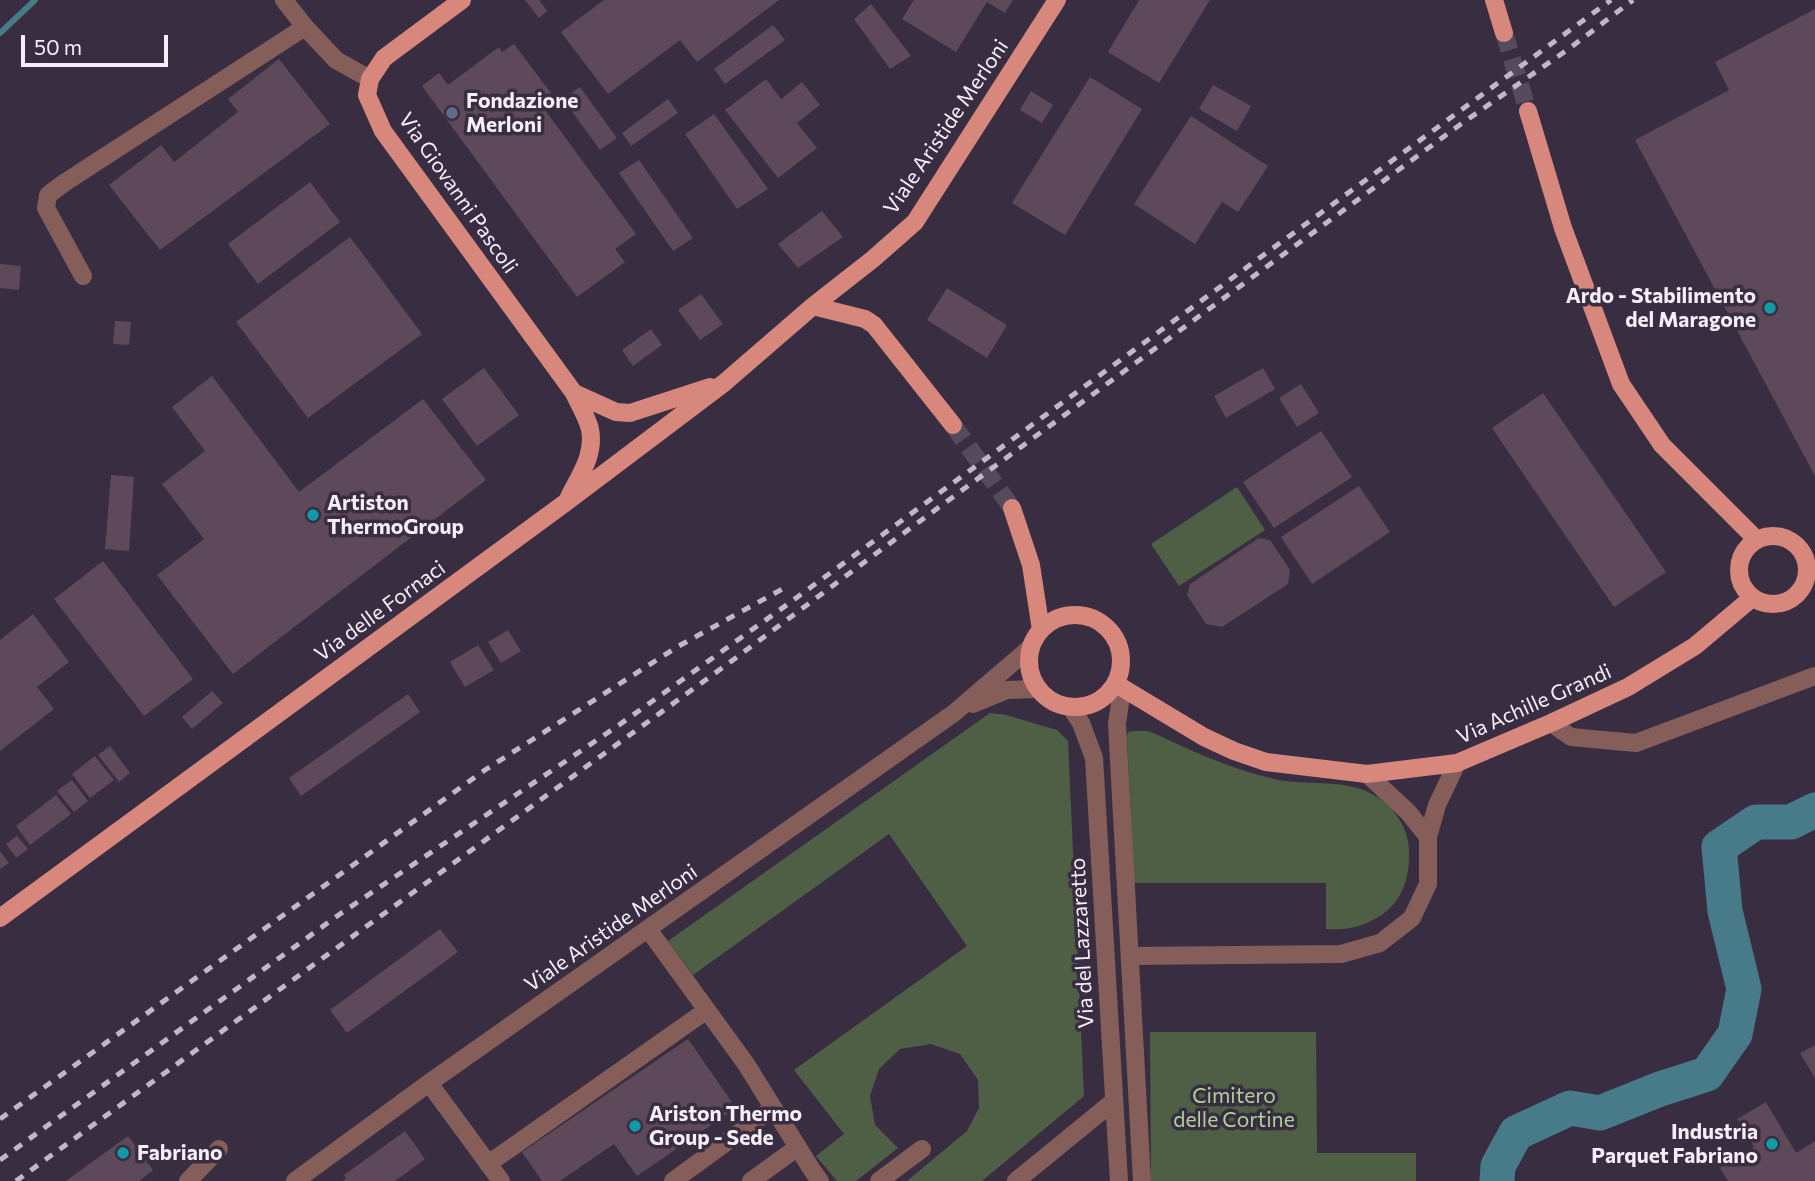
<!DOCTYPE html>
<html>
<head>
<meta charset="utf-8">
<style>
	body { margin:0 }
	#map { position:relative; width:1815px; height:1181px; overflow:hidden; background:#392e41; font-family:Commissioner,sans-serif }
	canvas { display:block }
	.scale { position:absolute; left:21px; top:35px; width:147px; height:32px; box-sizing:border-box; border:4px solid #f6eefb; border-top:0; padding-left:9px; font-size:21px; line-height:24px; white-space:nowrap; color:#f6eefb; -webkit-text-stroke:5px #392e41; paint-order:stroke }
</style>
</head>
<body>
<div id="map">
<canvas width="1815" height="1181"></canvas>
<div class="scale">50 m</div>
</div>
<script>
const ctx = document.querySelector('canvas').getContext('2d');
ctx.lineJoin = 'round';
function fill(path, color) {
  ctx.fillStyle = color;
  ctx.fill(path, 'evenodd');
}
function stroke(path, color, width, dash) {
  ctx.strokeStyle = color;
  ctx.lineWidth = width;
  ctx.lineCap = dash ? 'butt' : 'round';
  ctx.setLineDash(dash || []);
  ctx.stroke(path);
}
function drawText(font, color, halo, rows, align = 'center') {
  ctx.font = font + ' Commissioner,sans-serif';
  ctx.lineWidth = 7;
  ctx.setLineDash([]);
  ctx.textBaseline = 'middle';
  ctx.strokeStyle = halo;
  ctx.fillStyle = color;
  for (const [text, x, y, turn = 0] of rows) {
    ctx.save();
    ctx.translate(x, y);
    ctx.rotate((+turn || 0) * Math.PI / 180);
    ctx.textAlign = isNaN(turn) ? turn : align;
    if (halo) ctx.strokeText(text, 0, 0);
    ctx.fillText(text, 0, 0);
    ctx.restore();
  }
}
const green = new Path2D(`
	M1237,487L1265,530L1179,586L1151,544Z
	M990,713L1006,715L1057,730L1068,741L1084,1096L982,1181H907L967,1131L979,1108L978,1080L960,1054L931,1044L900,1049L879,1069L870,1096L875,1125L898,1148L856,1181H837L816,1156L844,1134L794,1070L967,946L889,834L693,975L668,941Z
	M1134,731H1147L1156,734C1193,752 1230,768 1270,778C1296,785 1323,781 1349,786C1383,792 1411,821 1409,856C1409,875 1404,895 1389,909C1371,925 1349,931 1326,929V883H1134L1127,736L1128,732Z
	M1150,1032H1316L1317,1153H1416V1181H1151Z`);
const stream = new Path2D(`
	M0,33L35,0`);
const river = new Path2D(`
	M1497,1181L1498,1166L1516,1133L1570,1108L1600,1113L1660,1089L1707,1074L1735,1034L1744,989L1725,911L1719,847L1756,822H1791L1815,810`);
const building = new Path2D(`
	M525,0H539L547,11L539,18Z
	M604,0H779L697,62L680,40L608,94L561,32Z
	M914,0H1013L1005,13L987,2L956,52L902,19Z
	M1139,0H1210L1159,83L1108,52Z
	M871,4L911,56L890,69L854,19Z
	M1815,9V476L1635,140L1729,90L1715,62Z
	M773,25L785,40L725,84L714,69Z
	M514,44L557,101L545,110L636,234L615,249L625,262L577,297L422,86L439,73L448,85L499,47L502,52Z
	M279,59L330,124L160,250L109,185L161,145L174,162L238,112L228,99Z
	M1090,77L1142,109L1065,235L1012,203Z
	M766,79L781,99L802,82L820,105L797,123L817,148L778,178L725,110Z
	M1213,85L1251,106L1237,131L1199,109Z
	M580,87L617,138L600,150L563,99Z
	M1031,91L1053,105L1042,123L1020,110Z
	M668,99L678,113L631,146L622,133Z
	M714,114L768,189L737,209L685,134Z
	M1191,116L1268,166L1238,212L1222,202L1195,244L1134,204Z
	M639,160L693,238L673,251L619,173Z
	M310,182L340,222L258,284L228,244Z
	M822,211L843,237L798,268L778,244Z
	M350,237L422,334L308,418L236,322Z
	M0,264L21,266L19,290L0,288Z
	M947,288L1007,325L987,358L927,320Z
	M701,294L723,324L700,340L678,310Z
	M115,321L131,322L129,345L113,344Z
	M651,329L662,345L633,366L622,350Z
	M484,368L519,415L477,446L442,399Z
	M1263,368L1275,389L1226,418L1214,396Z
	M212,376L299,492L423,399L486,480L233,674L157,575L204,539L162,484L205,451L172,407Z
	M1301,384L1319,413L1297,427L1279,398Z
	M1543,393L1666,572L1614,607L1492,428Z
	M1321,431L1352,477L1274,528L1243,482Z
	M111,475L134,477L129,551L105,549Z
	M1359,486L1390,532L1312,584L1281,537Z
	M1259,538L1270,540L1290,570L1288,584L1222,627L1206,624L1187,595L1190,584Z
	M103,561L193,679L144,716L54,599Z
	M33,614L69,662L37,687L54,709L0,751V640Z
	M508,630L521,651L501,663L488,642Z
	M478,645L494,670L465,687L450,662Z
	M212,691L223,703L192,729L182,717Z
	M408,694L420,712L301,796L289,778Z
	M110,746L130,773L119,782L98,755Z
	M95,756L114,780L90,798L72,774Z
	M72,780L88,801L74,812L57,791Z
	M56,795L71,814L30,845L16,826Z
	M17,836L28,849L16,858L6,844Z
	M0,851L9,863L0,869Z
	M440,929L458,952L347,1033L330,1010Z
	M688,1039L736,1108L637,1176L614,1144L560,1181H542L522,1152Z
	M1815,1045V1078L1800,1053Z
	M1766,1102L1796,1153L1815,1141V1181H1728L1720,1168L1754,1147L1737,1119Z
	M405,1131L425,1159L395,1181H343L346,1178L344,1175Z
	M128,1136L153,1170L139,1181H66Z`);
const majorTunnel = new Path2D(`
	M1504,33L1528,111
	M953,425L1012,508`);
const minor = new Path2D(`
	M284,0L305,27L336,60L370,79
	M83,276L46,208L48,195L64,183L305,27
	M1122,689L1117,724L1142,1181
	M973,704L1007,690L1038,689
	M1071,708L1081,723L1094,758L1119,1181
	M1551,723L1571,737L1636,743L1815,676
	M1367,774L1408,812L1428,837
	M648,929L746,1064L812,1170L820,1181
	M1131,956L1341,954L1380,943L1412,918L1428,884V837L1437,805L1457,763
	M429,1083L501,1181
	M488,1164L707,1010
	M188,1181L219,1149
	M295,1181L429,1083L954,713L1031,647
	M673,1181L773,1108
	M751,1181L798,1147
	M879,1181L922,1149
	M1016,1181L1114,1101`);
const major = new Path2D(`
	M462,0L384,58L370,79L367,95L383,131L574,393C579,404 587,417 590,429C595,455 580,475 569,497
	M1494,0L1504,33
	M1528,111L1563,228L1621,384L1662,445L1757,540
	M813,306L865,319L874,325L953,425
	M574,393L616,412L630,413L710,387
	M1012,508L1031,565L1041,630
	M1739 570a34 34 0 1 1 68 0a34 34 0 1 1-68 0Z
	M1029 661a46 46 0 1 1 92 0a46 46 0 1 1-92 0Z
	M1116,684L1204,737L1234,751L1266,762L1367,774L1457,763L1551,723L1628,687L1695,646L1752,598
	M0,918L565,503L724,383L813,306L873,259L915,222L1057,0`);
const rail = new Path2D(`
	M0,1119L485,770L677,647L786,587
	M0,1160L340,914L619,725L788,604L1611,0
	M16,1181L733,660L878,552L1461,124L1570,48L1633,0`);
const markers = [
	[452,113,7,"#5c6f8a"],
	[1770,308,7,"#0f9aa8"],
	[313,515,7,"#0f9aa8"],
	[635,1126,7,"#0f9aa8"],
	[1772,1144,7,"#0f9aa8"],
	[123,1153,7,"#0f9aa8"]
];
const poiNames = [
	["Fondazione",466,101],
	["Merloni",466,125],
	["Ardo - Stabilimento",1756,296,"right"],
	["del Maragone",1756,320,"right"],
	["Artiston",327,503],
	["ThermoGroup",327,527],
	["Ariston Thermo",649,1114],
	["Group - Sede",649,1138],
	["Industria",1758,1132,"right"],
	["Parquet Fabriano",1758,1156,"right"],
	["Fabriano",137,1153]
];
const streetNames = [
	["Viale Aristide Merloni",946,127,-56],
	["Via Giovanni Pascoli",458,193,55],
	["Via delle Fornaci",380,611,-36],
	["Via Achille Grandi",1534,704,-24],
	["Viale Aristide Merloni",611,928,-35],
	["Via del Lazzaretto",1082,943,-93]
];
const parkNames = [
	["Cimitero",1234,1096],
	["delle Cortine",1234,1120]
];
fill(green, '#4f5f46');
stroke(stream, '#487b8a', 6);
stroke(river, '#487b8a', 35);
fill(building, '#5d4959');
stroke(majorTunnel, '#554b5d', 18, [18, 9]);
stroke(minor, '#865e59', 18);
stroke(major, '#d8877d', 18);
stroke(rail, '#c1b8c7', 5, [9, 9]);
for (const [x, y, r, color] of markers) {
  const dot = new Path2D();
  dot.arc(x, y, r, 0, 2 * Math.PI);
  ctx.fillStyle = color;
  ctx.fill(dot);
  stroke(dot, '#392e41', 2.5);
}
drawText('bold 21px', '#f6eefb', '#392e41', poiNames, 'left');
drawText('21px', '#f6eefb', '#392e41', streetNames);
drawText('21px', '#aed399', '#392e41', parkNames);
</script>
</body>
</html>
